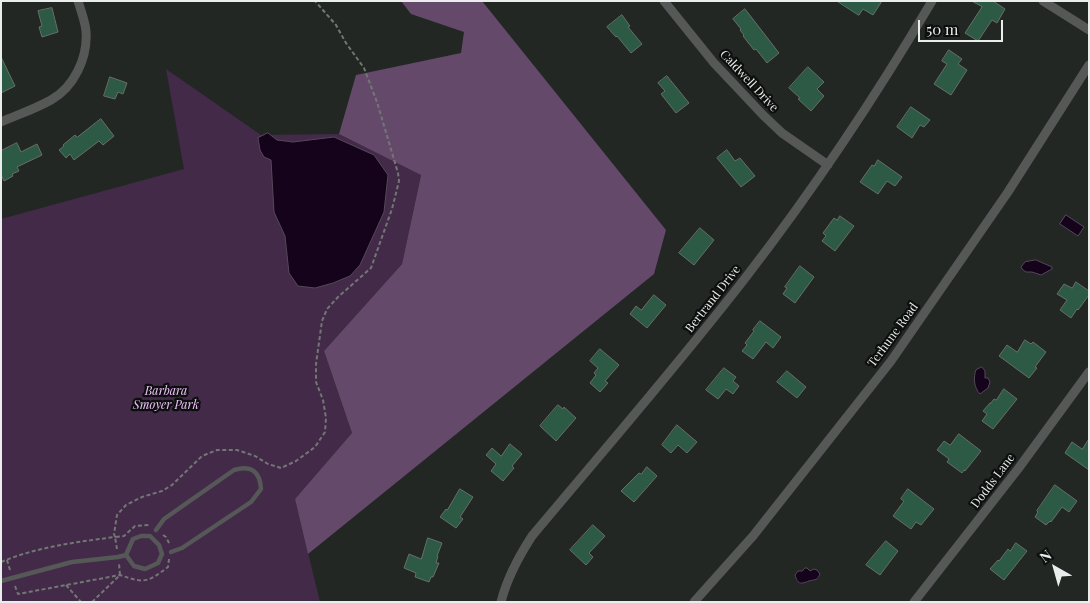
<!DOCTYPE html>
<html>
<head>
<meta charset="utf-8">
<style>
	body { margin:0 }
	#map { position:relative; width:1090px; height:603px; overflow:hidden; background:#222724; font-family:"Playfair Display",serif }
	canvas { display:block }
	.frame { position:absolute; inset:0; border:2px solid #e9edeb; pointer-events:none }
	.north { position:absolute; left:1030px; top:543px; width:50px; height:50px; -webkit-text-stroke:4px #0d0f0e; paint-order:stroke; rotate:322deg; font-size:14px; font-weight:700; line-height:20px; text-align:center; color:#e9edeb }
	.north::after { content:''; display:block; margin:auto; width:18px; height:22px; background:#e9edeb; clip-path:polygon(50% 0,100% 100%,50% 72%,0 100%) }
	.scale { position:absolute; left:918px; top:20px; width:85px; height:22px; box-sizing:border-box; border:2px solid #e9edeb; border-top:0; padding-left:6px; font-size:15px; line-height:18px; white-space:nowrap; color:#e9edeb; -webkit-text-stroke:4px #0d0f0e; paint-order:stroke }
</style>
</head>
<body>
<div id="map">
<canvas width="1090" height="603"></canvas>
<div class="frame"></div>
<div class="north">N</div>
<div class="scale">50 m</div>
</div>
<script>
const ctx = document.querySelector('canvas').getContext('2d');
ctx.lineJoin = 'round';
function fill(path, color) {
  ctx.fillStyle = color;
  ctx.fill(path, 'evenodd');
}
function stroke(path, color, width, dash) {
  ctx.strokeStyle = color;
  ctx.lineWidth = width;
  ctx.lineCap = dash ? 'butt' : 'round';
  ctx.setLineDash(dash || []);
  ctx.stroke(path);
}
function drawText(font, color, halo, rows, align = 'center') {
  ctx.font = font + ' "Playfair Display",serif';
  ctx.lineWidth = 4.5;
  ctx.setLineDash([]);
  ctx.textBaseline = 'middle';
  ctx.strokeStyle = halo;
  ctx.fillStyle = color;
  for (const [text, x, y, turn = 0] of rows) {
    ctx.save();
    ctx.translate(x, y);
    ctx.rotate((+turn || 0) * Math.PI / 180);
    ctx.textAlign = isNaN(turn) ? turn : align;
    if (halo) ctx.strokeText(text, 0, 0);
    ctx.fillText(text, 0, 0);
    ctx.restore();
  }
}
const green = new Path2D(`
	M166,69L261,135L339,134L421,174L402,264L324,351L352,433L295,499L320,602H1V219L184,169Z`);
const forest = new Path2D(`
	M401,1H482L666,230L654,274L308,554L295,499L352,433L324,351L402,264L421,175L339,134L356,75L461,53L464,32L411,14Z`);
const water = new Path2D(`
	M268,133L277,140L293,142L334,137L374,155L388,175L384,212L360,265L350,276L333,283L315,288L298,286L289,273L285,236L274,212L271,160L264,157L260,150L258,138Z
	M1066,215L1084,227L1078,236L1060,224Z
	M1036,260L1052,267V269L1041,275L1032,272H1026L1022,269L1021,267L1025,262Z
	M982,367L985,371V378H988L990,382L988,388L980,394C974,388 973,377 976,370Z
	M805,568H807L810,571L814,569L817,570L820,574C817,581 816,579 809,581C801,584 798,585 795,575L798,571H802Z`);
const building = new Path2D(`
	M837,1H882L873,15L863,9L859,15Z
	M972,1H993L1005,9L997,23L992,20L978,41L965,33L982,7Z
	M52,8L58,32L42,37L39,27L42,26L38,11Z
	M745,9L779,53L767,63L756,49L754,50L743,36L744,35L740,30L741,29L733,19Z
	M622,15L630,26L628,27L642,44L631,53L617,36L616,37L607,27Z
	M949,50L962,59L958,64L967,70L951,95L934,84L947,64L942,61Z
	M1,57L15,86L1,93Z
	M808,67L824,82L817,89L824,96L811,111L798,99L800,98L789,88Z
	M667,76L689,103L676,113L661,94L665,91L658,83Z
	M110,77L127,83L123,94L118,92L115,99L104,96Z
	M911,107L930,120L924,127L920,125L912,138L897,127Z
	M101,119L114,136L103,145L99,141L74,160L70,154L66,158L59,150L64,146L63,145L75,135L77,137Z
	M17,143L21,152L37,144L42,155L17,167L19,171L12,174L13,176L4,181L1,175V151Z
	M727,150L735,161L740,158L755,176L741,187L717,158Z
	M878,160L902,177L895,186L887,181L878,194L860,182L872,165L874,166Z
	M840,216L854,226L835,251L822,241L826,236L823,233L834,218L837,220Z
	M700,228L714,240L694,265L679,253Z
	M800,266L814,277L795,303L783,294L787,288L785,287Z
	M1076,282L1089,291V295L1078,310L1077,309L1071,318L1060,310L1067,300L1057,294L1064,284L1072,288Z
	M654,295L666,305L647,328L630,314L636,306L641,310Z
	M760,321L781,337L773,348L766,342L753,359L742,351L747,345L745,343L754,331L753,330Z
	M1025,340L1031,344L1033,342L1046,352L1035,367L1037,368L1029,378L999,356L1007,345L1017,352Z
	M600,349L619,365L605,381L608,383L600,392L590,383L596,375L594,373L598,368L590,361Z
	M724,368L736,377L733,381L739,386L733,394L726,389L718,399L706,390Z
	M787,371L806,387L797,398L777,382Z
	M1004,389L1017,399L993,429L982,421L987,414L983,411L990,403H991L994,399L996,400Z
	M558,405L563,409L564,407L576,418L556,441L540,426Z
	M677,425L697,442L687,453L678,445L671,453L662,445Z
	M959,434L981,451L965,471L964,470L962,473L947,462L949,459L937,450L944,441L950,445Z
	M1089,439V470L1065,453L1072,442L1082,449Z
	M510,444L522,454L512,466L514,468L503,481L491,471L496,464L486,455L492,448L501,456Z
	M647,467L657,476L634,502L621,491L639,473L641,474Z
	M1055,485L1077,501L1069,512L1062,507L1051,522L1050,521L1046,525L1035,517L1038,512L1037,511Z
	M460,489L473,497L460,517L463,519L456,528L440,517L446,509L447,510Z
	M908,489L934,509L921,525L916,522L911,529L893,516L904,501L901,499Z
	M593,525L605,536L589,553L593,557L586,565L570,550Z
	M428,538L442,543L437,556H438L436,563H439L433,577H431L429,582L415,577L416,573L404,568L409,554L421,559Z
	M886,541L898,551L880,575L866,565Z
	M1016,543L1027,551L1004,580L990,569L998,560L999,561L1008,549L1010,551Z`);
const path = new Path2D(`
	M163,535L166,537L170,545
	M117,549L115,537L124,536L135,526L149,525
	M7,560L10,570
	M1,562C37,547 76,542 115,537L114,534L117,515L126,505L142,497L162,491L172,485L202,456L217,450H237L255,456L268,464L281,468L296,461L315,447L325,432L326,418L323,400L316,382V364L322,321L327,309L338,297L371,268L392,209L399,181L398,173L377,102L364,68L346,43L336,25L315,1
	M66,585L81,602
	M15,586L18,594L120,575C145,584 148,582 168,567L169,559
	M92,602L120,575L119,564`);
const service = new Path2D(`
	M156,530L164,519L234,470C251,465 260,471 261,489L251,502L182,548L171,552
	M141,536H150L159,545L162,554L158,563L145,569L134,566L126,555L133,539Z
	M1,581L72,562L118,557L126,555`);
const minor = new Path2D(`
	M664,1L714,63L763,115L782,133L828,165
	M1043,1L1089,30
	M1,122C17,115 35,109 51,100C74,87 88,58 86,31C85,21 81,11 78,1
	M501,602C507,578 519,556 532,536C604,450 678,365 746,277C814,189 876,96 932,1
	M694,602L753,536L891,361L1008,192L1089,65
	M914,602L1018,469L1089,372`);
const streetNames = [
	["Caldwell Drive",749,81,47],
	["Bertrand Drive",713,299,-52],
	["Terhune Road",893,335,-54],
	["Dodds Lane",993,481,-53]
];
const parkNames = [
	["Barbara",166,391],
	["Smoyer Park",166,405]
];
fill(green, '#432a49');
fill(forest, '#64496b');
fill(water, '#15021b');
stroke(water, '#554859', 1);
fill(building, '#2c5a44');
stroke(building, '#686e6b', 1);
stroke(path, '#727774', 2, [4, 2.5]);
stroke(service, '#555856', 4.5);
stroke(minor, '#555856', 9);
drawText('12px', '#e9edeb', '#0d0f0e', streetNames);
drawText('italic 12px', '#f1c3fd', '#0d0f0e', parkNames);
</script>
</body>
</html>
